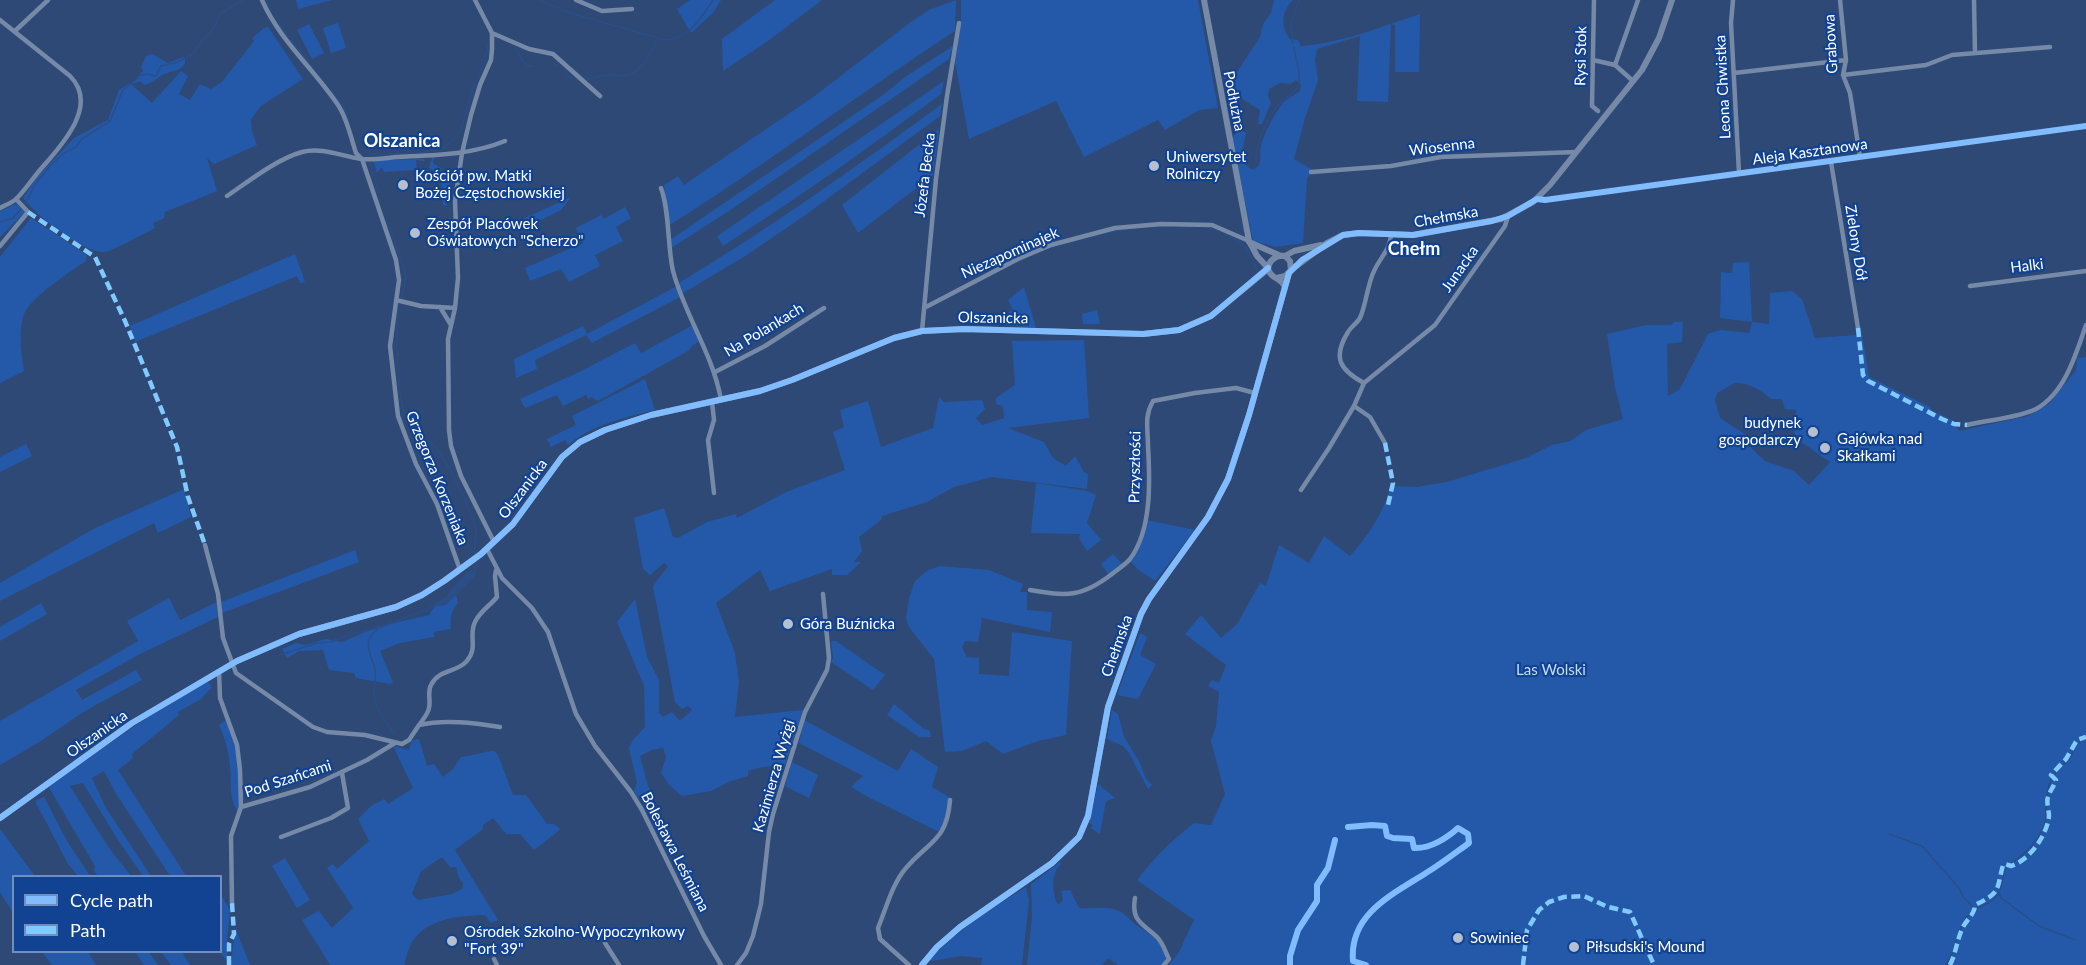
<!DOCTYPE html>
<html>
<head>
<meta charset="utf-8">
<style>
	body { margin:0 }
	#map { position:relative; width:2086px; height:965px; overflow:hidden; background:#2e4975; font-family:Lato,sans-serif }
	canvas { display:block }
	.legend { position:absolute; left:12px; top:875px; width:210px; height:78px; box-sizing:border-box; background:#114392; border:2px solid #708ebe; margin:0; padding:8px 10px; list-style:none; font-size:18px; color:#fff }
	.legend li { display:flex; align-items:center; gap:12px; height:30px }
	.legend b { width:30px; border:2px solid #708ebe }
</style>
</head>
<body>
<div id="map">
<canvas width="2086" height="965"></canvas>
<ul class="legend">
<li><b style="height:8px;background:#80bcff"></b>Cycle path</li>
<li><b style="height:8px;background:#80caff"></b>Path</li>
</ul>
</div>
<script>
const ctx = document.querySelector('canvas').getContext('2d');
ctx.lineJoin = 'round';
function fill(path, color) {
  ctx.fillStyle = color;
  ctx.fill(path, 'evenodd');
}
function stroke(path, color, width, dash) {
  ctx.strokeStyle = color;
  ctx.lineWidth = width;
  ctx.lineCap = dash ? 'butt' : 'round';
  ctx.setLineDash(dash || []);
  ctx.stroke(path);
}
function drawText(font, color, halo, rows, align = 'center') {
  ctx.font = font + ' Lato,sans-serif';
  ctx.lineWidth = 4.5;
  ctx.setLineDash([]);
  ctx.textBaseline = 'middle';
  ctx.strokeStyle = halo;
  ctx.fillStyle = color;
  for (const [text, x, y, turn = 0] of rows) {
    ctx.save();
    ctx.translate(x, y);
    ctx.rotate((+turn || 0) * Math.PI / 180);
    ctx.textAlign = isNaN(turn) ? turn : align;
    if (halo) ctx.strokeText(text, 0, 0);
    ctx.fillText(text, 0, 0);
    ctx.restore();
  }
}
const green = new Path2D(`
	M296,0H332L298,9Z
	M690,0H721L713,13L691,33L677,9Z
	M775,0H822L768,41L723,71L722,39Z
	M956,0L955,31C858,94 766,165 668,226L664,185L678,176L684,185L816,95L912,21L931,9Z
	M961,0H1198L1218,108L1199,110L1165,130L1158,120L1084,157L1056,101L969,139L955,62L961,19Z
	M1274,0H1293C1282,10 1280,27 1290,39L1298,40L1301,46C1343,43 1380,27 1420,14L1419,72H1395V25L1391,24L1388,102L1357,101L1360,36L1317,49L1315,59L1318,80L1305,118L1294,159L1311,169V174L1307,178L1303,243L1276,247L1253,241L1232,139L1239,128L1246,133L1242,151L1245,164L1252,170C1265,165 1258,155 1261,145C1263,136 1277,109 1284,102C1288,98 1295,95 1300,91L1301,85L1296,80L1290,84L1280,83L1269,89L1268,96L1271,103L1262,124H1258L1260,110L1234,94L1231,81L1260,37L1263,24L1271,13Z
	M338,23L346,48L331,53L323,28Z
	M309,24L324,53L312,59L297,30Z
	M268,27L303,79L261,106L251,119L252,132L257,145L214,164L207,158L217,191L165,212L164,218L153,223L155,228C145,233 113,251 104,252C82,253 36,215 23,198L38,176L74,138L108,120L119,90L130,83L152,103L181,71L188,76L179,94L190,100L200,84L211,89L222,82L254,41L252,38L264,28Z
	M953,46L949,59L729,211L671,248L670,240L883,95L905,77Z
	M152,54L168,63L183,57L185,58V64C179,72 170,71 162,75C155,80 152,83 144,85L140,81L134,84L132,83L143,71L141,67L146,56Z
	M944,81L941,94C870,147 798,198 723,246L717,236Z
	M942,104L940,116L804,216L747,255L683,293L679,283C770,228 856,167 942,104Z
	M939,129L933,175L858,233L842,205Z
	M436,157L433,161L434,164L441,168L443,173L452,174L447,205L443,206L441,175L429,168L432,158Z
	M424,159L425,161L416,160L417,170L384,172L382,167L377,173L373,160Z
	M571,197L561,210L521,230L518,221Z
	M16,204L25,212L0,237V211Z
	M625,207L631,218L616,227L623,241L595,255L600,266L569,282L561,269L530,281L525,268L583,243L576,228L601,215L604,219Z
	M31,218L87,255L86,261C71,271 31,297 24,314C18,332 21,352 24,371L0,383V257Z
	M295,254L305,282L300,283L297,276L135,342L130,326Z
	M1749,262L1752,322L1769,324L1770,293L1792,291L1802,299L1815,338L1856,335L1855,326L1861,328L1869,377L1930,407L1931,410L1954,421L1959,431L2028,416L2049,404L2076,370L2077,358L2086,357V965H1169L1179,952L1194,920L1137,880C1154,858 1172,840 1194,823L1211,825L1225,794L1211,741L1216,726L1219,692L1208,686L1212,680L1219,683L1226,665L1185,634L1201,615L1221,638L1237,624L1260,583L1266,586L1279,545L1309,563L1324,536L1350,556C1369,535 1383,513 1391,486L1416,487L1447,482L1526,458L1552,445L1570,441L1586,430L1623,419L1615,387L1607,334L1646,325H1671L1674,322H1683L1682,342L1667,344L1668,396L1680,389L1708,334L1720,330L1749,333L1752,322L1720,318L1721,272L1732,273L1733,263ZM1735,383C1750,383 1761,390 1771,399H1782L1785,409L1796,410L1794,437L1830,462L1809,485L1794,471L1765,461L1748,445V436L1720,418L1715,400L1717,393Z
	M677,286L680,297L592,343L586,335L535,360L537,369L516,378L514,359L583,326L587,334Z
	M1024,287L1036,328L1003,325L999,318L1013,310L1008,300Z
	M1097,310L1100,324H1083L1082,314Z
	M693,325L700,341L693,345L688,351L598,401L592,397L588,399L586,395L563,406L557,395L525,408L520,399L579,372L635,343L641,353Z
	M1084,340L1089,418L1008,428L1044,442L1053,458L1066,466L1075,456L1084,472L1088,474L1087,489L992,477L954,487L927,502L882,516L881,520L859,537L862,551L854,562H861L847,575H832V569L770,591L760,570L716,603L735,653L739,682L735,717L803,710L785,765L763,767L748,771V776L731,781L711,791L682,796L669,785L661,773L666,757L663,748L652,750L640,756L648,786L653,793L640,800L634,791L637,782L629,748L633,740L645,727L644,686L617,622L635,599L647,657L659,680V713L663,717L672,712L680,721L692,710L688,706L682,709L675,702L653,586L668,566L664,563L650,575L643,569L634,518L664,508L673,537L678,538L707,522L736,514L737,518L786,492L845,470L833,432L844,427L840,410L868,401L881,447L933,428L939,397L944,402L982,400L985,409L976,418L982,425L1004,418L1003,406L996,404V398L1015,385L1012,341Z
	M645,379L655,410C626,417 591,425 568,445L565,440L551,447L547,439L576,425L572,416Z
	M26,444L32,456L0,472V457Z
	M1036,483L1087,491L1096,495L1087,523L1101,540L1087,551L1079,538L1080,534L1031,533Z
	M184,489L191,517L158,533L154,523L0,601V583L95,528Z
	M1147,520L1195,530L1155,581L1140,571L1130,561Z
	M355,550L359,562L222,613L221,602Z
	M1113,554L1122,564L1109,575L1101,564Z
	M939,566L989,570L1023,584L1020,592H1027V610L1052,612L1050,632L982,618L978,642L965,641L962,647L967,657L979,658V674L1009,676L1012,632L1072,641L1066,735L1038,741L1003,754L986,741L962,751L945,752L934,659L909,627L906,618L909,598L915,581L927,571Z
	M456,595L458,603C451,610 450,619 451,629L434,632V637L400,643L380,651L393,682L390,684L356,678L354,673L329,670L323,650L299,651L287,658L282,649L296,643L305,645L326,639L342,642L377,627L429,615L435,606L445,605Z
	M169,598L180,620L217,602L218,617L138,655L76,690L82,700L136,670L142,680L83,712L41,741L0,765V721L138,641L127,621Z
	M41,603L47,614L0,641V627Z
	M1140,633L1147,637L1140,655L1156,664L1138,699L1117,695Z
	M831,641H836L885,675L873,690L831,662L833,658Z
	M208,682L212,687L201,699L178,712L179,715L132,754L133,758L118,770L186,876H170L115,792L104,771L92,778L106,808L151,876H143L118,840L83,783L70,786L109,848L131,876H98L94,871L95,866L48,786L171,701Z
	M894,704L924,729L930,731L931,737H919L887,715Z
	M1112,710L1118,714L1124,737L1139,761L1146,779L1152,785L1148,789L1129,753L1123,746L1107,739Z
	M226,720L239,742L242,767L243,804L237,810C228,796 232,783 230,767C229,752 225,739 219,725Z
	M804,720L898,771L911,749L938,767L932,787L949,797L946,819L939,832L868,797L851,787L863,776L799,743Z
	M419,739L427,766L434,764L443,777L453,769L461,757C473,756 483,751 494,751L498,755L513,795H526L547,824H554L561,829L534,850L520,834H506L493,818L483,825V829L455,850L498,920L491,923L485,915C449,916 410,921 405,965H330L302,920L319,911L332,928L353,908L327,868L333,864L337,869L369,841L358,819L371,806L384,799L388,804L413,788L393,746L409,750L412,740ZM442,857L450,867H456L459,878L463,883L462,889L452,894L418,900L412,894L421,871Z
	M792,762L818,775L809,798L785,786Z
	M1098,784L1115,798L1106,801L1100,834L1091,828L1093,825L1089,823Z
	M44,797L67,841L90,876H78L68,864L35,801Z
	M0,829L35,876H14L13,913L0,892Z
	M285,858L310,900L297,908L272,866Z
	M1060,862L1061,864C1051,872 1052,892 1057,903L1059,904L1063,900L1061,891L1070,890L1079,908C1091,909 1106,906 1116,910C1124,912 1129,919 1135,924C1146,932 1176,948 1163,965H1118L1108,958L1102,965H1027L1032,918L1031,884Z
	M1026,887L1029,900L1022,965H981L982,958L961,956L932,961L930,960C959,929 990,909 1026,887Z
	M221,895L230,910L227,940L228,963L220,952Z
	M235,927L250,965H231Z
	M42,952H88L96,965H52Z
	M135,952H149L158,965H144Z
	M161,952H182L190,965H171Z`);
const water = new Path2D(`
	M470,570L474,571L476,575L448,603L435,606V603L446,597L456,583Z`);
const stream = new Path2D(`
	M266,0L272,11
	M539,0L570,13L665,40C689,39 701,18 713,0
	M279,24L314,70
	M1293,43L1291,25L1299,0
	M515,46C519,54 523,67 534,67
	M554,64L557,65
	M566,74L573,78
	M583,78C593,81 597,76 606,75C611,74 616,76 621,76C643,74 649,56 657,40
	M329,89L344,107L349,123
	M371,154C397,153 444,159 459,133C465,122 465,109 470,97C476,79 486,64 488,44
	M370,162L378,190
	M1256,163C1255,145 1266,119 1278,105C1284,98 1295,94 1298,85C1302,73 1295,58 1294,47
	M25,204L36,183L50,166L64,153L76,147L82,139L110,121L123,90L141,75L148,74L156,76L161,66L175,63L193,54L203,39L212,31L220,14L243,0
	M0,222L13,218L21,209
	M390,227L406,276L402,298
	M1153,227H1193
	M1207,227L1217,230
	M1242,227L1244,233
	M1100,234L1128,229
	M1225,234C1246,244 1248,248 1257,270
	M399,305C396,334 395,397 408,423C415,437 431,439 438,450C449,466 475,516 476,534C476,542 473,548 475,556
	M475,572L476,561
	M377,630C361,642 371,653 375,669C377,677 373,685 374,693C374,709 387,722 395,735
	M277,656L317,643L331,642L350,634L379,628L435,606
	M0,804L12,803
	M1889,834L1922,846L1959,888L1964,898L1974,908
	M1999,893L2001,898L2039,926L2075,940
	M1946,965C1956,951 1956,933 1966,918C1974,905 1987,907 1996,897C2003,889 2002,877 2006,867C2023,856 2047,836 2046,813C2046,799 2047,784 2055,772C2058,767 2065,764 2069,759C2075,750 2074,742 2086,739`);
const minor = new Path2D(`
	M262,0C280,41 314,69 338,105C347,118 351,138 356,153L362,159L396,260L399,280L390,346L398,416L416,464L437,504L460,570
	M475,0L492,33V49L491,60L480,85L471,115L462,153L455,201L458,278L455,308L448,339L449,430L451,446L461,476L494,542
	M576,0L602,11L632,9
	M1594,0L1592,106L1598,111
	M1733,0L1731,23L1739,173
	M1840,0L1846,60L1843,75L1850,93L1860,157
	M1974,0L1975,53
	M0,20L70,76C100,106 60,147 40,170C33,178 23,193 16,199C12,203 5,205 0,208
	M15,31L48,0
	M492,33L529,49L553,54L600,96
	M1593,60L1615,65L1633,81
	M1615,65L1638,0
	M1734,73L1846,60
	M1843,75L1926,65L1952,55L2050,47
	M1831,162L1858,328
	M1311,172L1391,166L1441,157L1576,152
	M661,188C670,213 667,244 673,271C685,316 713,354 721,400
	M227,196C249,181 277,159 302,152C322,147 341,156 361,159C372,160 386,158 397,157C434,155 471,155 505,141
	M1537,199L1545,200L2086,126
	M0,246L28,212L16,199
	M1970,286L2086,271
	M396,300L421,306L455,308
	M440,307L451,325
	M924,308L1018,259L1051,245L1115,228L1161,224L1212,225L1249,241
	M922,331L936,179L947,96L959,23
	M715,372L765,346L824,308
	M1364,383C1340,370 1332,358 1348,332C1351,327 1357,323 1360,318C1367,302 1367,284 1375,269C1381,257 1390,249 1391,235
	M712,402L714,420L708,440L714,493
	M1354,406L1370,417L1385,443
	M1967,425C1987,420 2018,418 2036,409C2065,393 2076,354 2086,325
	M1301,490L1329,448L1354,406L1364,383L1435,325L1505,226L1508,216
	M205,545L218,594L223,638L236,673L313,727L327,732L365,735L402,744L409,740L419,725C445,719 474,723 500,727
	M487,549L502,578L532,608L548,632L576,714L595,746L631,792L642,810L704,936L721,965
	M1030,590C1067,596 1081,598 1112,574C1118,569 1125,565 1130,559C1152,530 1150,480 1148,446C1148,428 1144,417 1153,401L1195,393L1236,388L1255,393
	M219,671L220,698L237,745L240,770L241,807L231,836L232,903
	M420,724C423,719 428,714 429,708C431,700 427,692 431,685C439,669 455,673 466,662C479,648 468,636 475,622C480,611 490,606 497,597L495,576L496,570
	M241,807L310,787L367,760L395,743
	M281,837L331,818L348,808L342,773
	M1135,898C1131,921 1142,923 1157,937C1163,943 1165,951 1169,959L1164,965
	M605,943L619,965
	M494,959L497,965
	M737,965L746,953L753,936L761,904L769,832L773,814L805,712L827,670L829,658L823,594
	M909,965L880,939L878,928C886,909 892,884 906,868C929,841 947,841 950,800`);
const tertiary = new Path2D(`
	M1204,0L1249,241L1257,256L1268,268
	M1249,242L1281,256
	M1285,256L1294,251L1321,245
	M1291,270L1327,243L1343,235L1359,233L1413,235L1501,219L1533,202L1550,185L1642,70L1659,38L1672,0
	M1277,278L1285,276L1291,270L1290,261L1285,256C1276,255 1269,260 1268,269C1271,280 1282,277 1285,288
	M0,818L132,723L237,661L299,634L396,607L422,595L444,581L481,554L513,524L562,457L580,442L605,430L651,415L760,391L792,380L894,338L922,331L964,329L1143,334L1179,330L1211,316L1268,269
	M922,965L937,947L960,927L1052,863L1079,837L1088,816L1108,707L1141,614L1149,599L1208,517L1228,479L1249,415L1289,273`);
const quiet = new Path2D(`
	M28,212L95,257L125,321L177,447L188,497L205,545
	M1858,328L1863,375L1868,381L1942,419L1954,424L1967,425
	M1385,443L1393,483L1388,505
	M229,965V944L234,934L232,903
	M1523,965L1527,930L1539,910L1549,902L1564,897L1584,896L1608,907L1630,912L1654,965
	M1950,965C1956,953 1957,939 1963,927C1967,919 1975,914 1975,905C2001,892 1996,892 2003,865L2005,864L2011,866C2030,860 2047,835 2049,816C2049,810 2046,802 2048,797C2050,791 2054,786 2056,780L2051,775L2066,759L2077,740L2086,737`);
const cycleway = new Path2D(`
	M0,818L132,723L237,661L299,634L396,607L422,595L444,581L481,554L513,524L562,457L580,442L605,430L651,415L760,391L792,380L894,338L922,331L964,329L1143,334L1179,330L1211,316L1268,268
	M1348,827L1372,825L1385,826L1387,836L1393,838L1412,839L1414,848C1430,849 1447,838 1458,828L1468,834L1469,843C1455,853 1441,864 1426,873C1393,894 1349,914 1353,961L1366,965
	M922,965L937,947L960,927L1052,863L1079,837L1088,816L1108,707L1141,614L1149,599L1208,517L1228,479L1249,415L1289,273L1302,260L1343,235L1359,233L1413,235L1492,221L1508,216L1537,199L1545,200L2086,126
	M1290,965V956L1298,930L1317,901V885L1328,868L1335,840`);
const markers = [
	[1154,166,6,"#b6bfcf"],
	[403,185,6,"#b6bfcf"],
	[415,233,6,"#b6bfcf"],
	[1813,432,6,"#b6bfcf"],
	[1825,448,6,"#b6bfcf"],
	[788,624,6,"#b6bfcf"],
	[1458,938,6,"#b6bfcf"],
	[452,941,6,"#b6bfcf"],
	[1574,947,6,"#b6bfcf"]
];
const streetNames = [
	["Grabowa",1831,44,-93],
	["Rysi Stok",1581,56,-89],
	["Leona Chwistka",1723,87,-93],
	["Podłużna",1234,101,79],
	["Wiosenna",1442,147,-7],
	["Aleja Kasztanowa",1810,152,-8],
	["Józefa Becka",925,175,-83],
	["Chełmska",1446,217,-10],
	["Zielony Dół",1856,243,81],
	["Niezapominajek",1010,253,-24],
	["Halki",2027,266,-7],
	["Junacka",1460,269,-55],
	["Olszanicka",993,318,1],
	["Na Polankach",764,330,-31],
	["Przyszłości",1135,467,-89],
	["Grzegorza Korzeniaka",437,478,68],
	["Olszanicka",523,489,-53],
	["Chełmska",1117,646,-70],
	["Olszanicka",97,734,-35],
	["Kazimierza Wyżgi",774,776,-74],
	["Pod Szańcami",288,779,-18],
	["Bolesława Leśmiana",675,852,63]
];
const poiNames = [
	["Uniwersytet",1166,157],
	["Rolniczy",1166,174],
	["Kościół pw. Matki",415,176],
	["Bożej Częstochowskiej",415,193],
	["Zespół Placówek",427,224],
	["Oświatowych \"Scherzo\"",427,241],
	["budynek",1801,423,"right"],
	["gospodarczy",1801,440,"right"],
	["Gajówka nad",1837,439],
	["Skałkami",1837,456],
	["Góra Buźnicka",800,624],
	["Ośrodek Szkolno-Wypoczynkowy",464,932],
	["\"Fort 39\"",464,949],
	["Sowiniec",1470,938],
	["Piłsudski's Mound",1586,947]
];
const parkNames = [
	["Las Wolski",1551,670]
];
const quarterNames = [
	["Olszanica",402,141],
	["Chełm",1414,249]
];
fill(green, '#2459a9');
fill(water, '#2a4e88');
stroke(stream, '#2a4e88', 1.5);
stroke(minor, '#768aa8', 4.5);
stroke(tertiary, '#768aa8', 6);
stroke(quiet, '#80caff', 4.5, [9, 4.5]);
stroke(cycleway, '#80bcff', 6);
for (const [x, y, r, color] of markers) {
  const dot = new Path2D();
  dot.arc(x, y, r, 0, 2 * Math.PI);
  ctx.fillStyle = color;
  ctx.fill(dot);
  stroke(dot, '#114392', 2);
}
drawText('15px', '#fff', '#114392', streetNames);
drawText('15px', '#fff', '#114392', poiNames, 'left');
drawText('15px', '#c5dcfd', '#114392', parkNames);
drawText('bold 18px', '#fff', '#114392', quarterNames);
</script>
</body>
</html>
